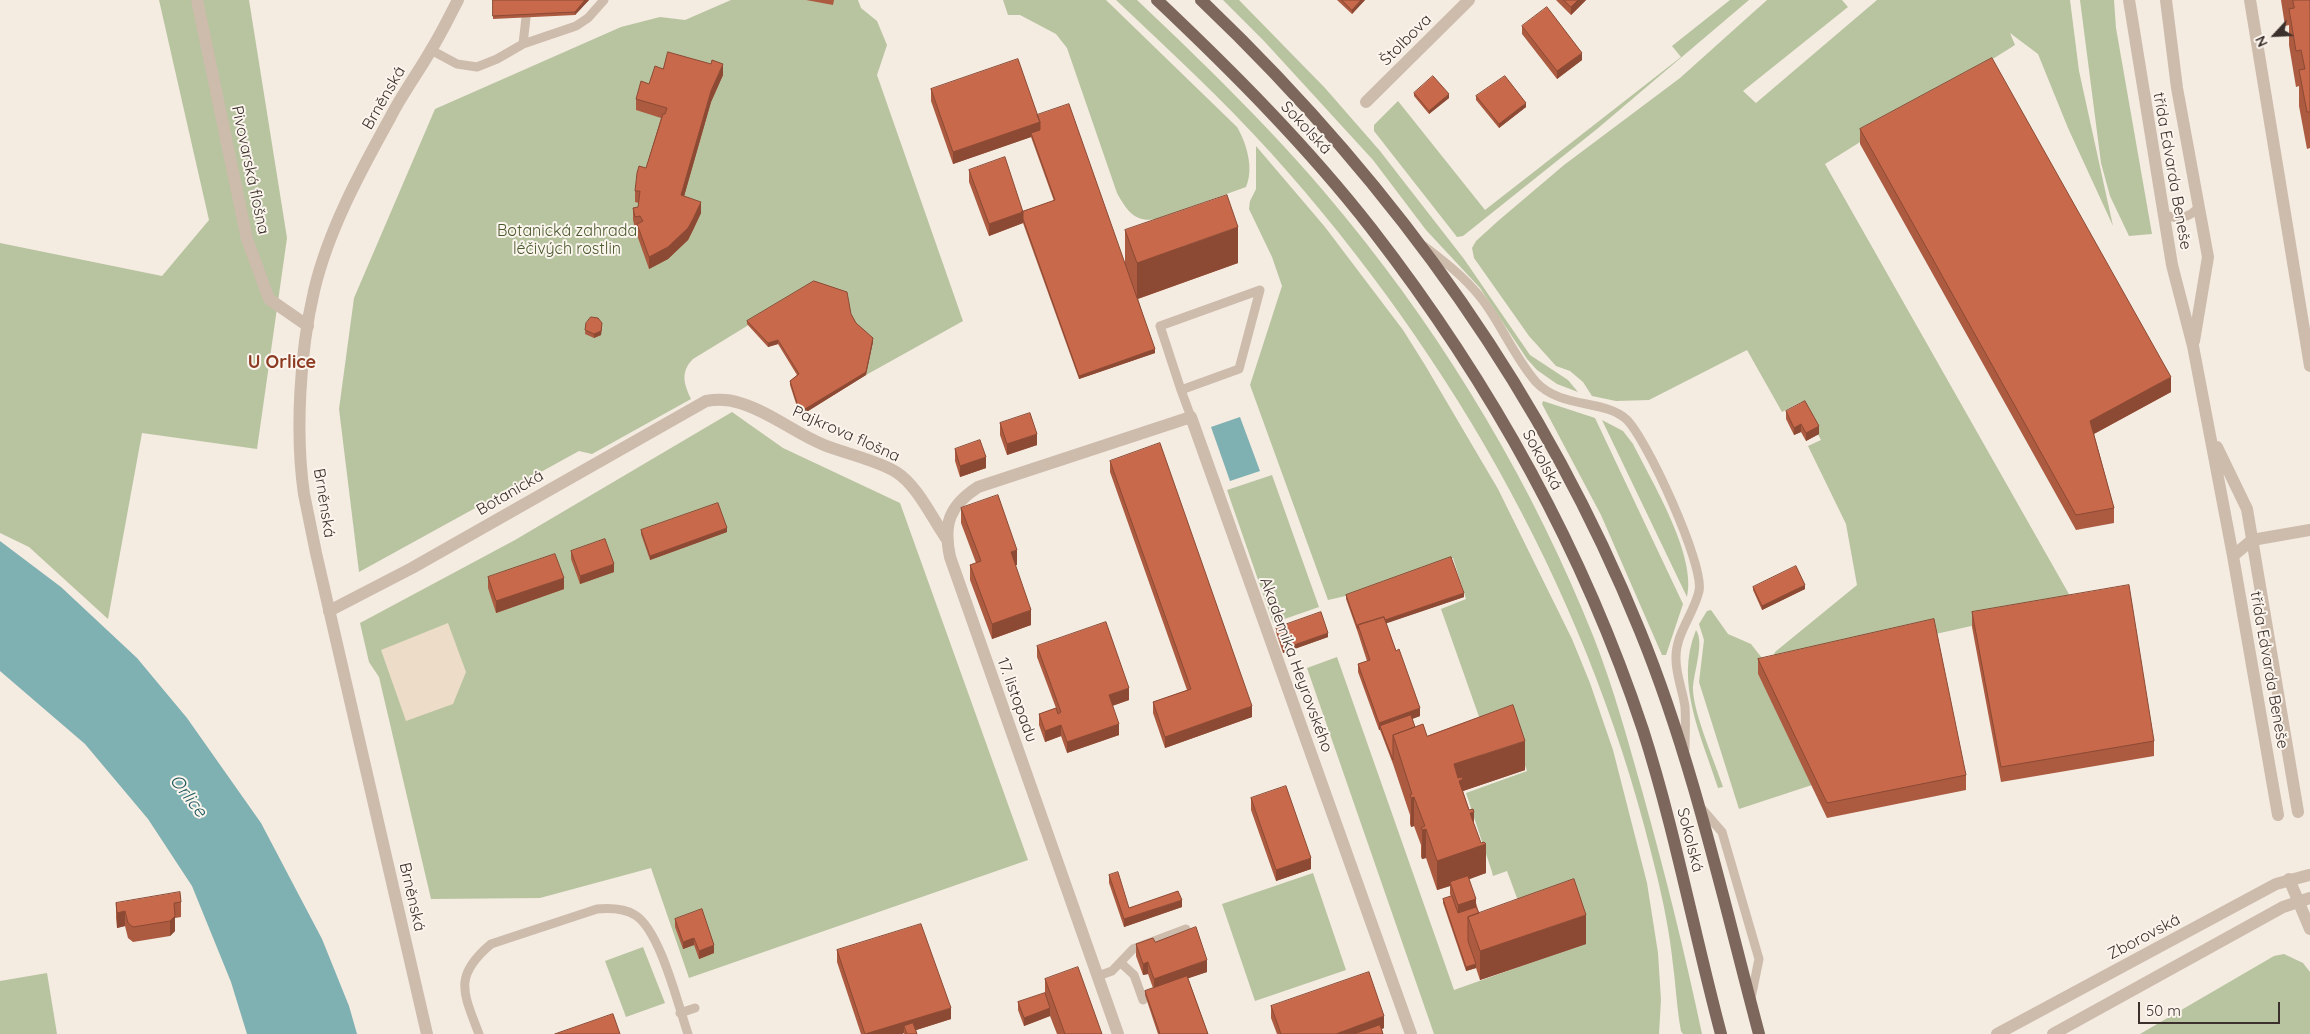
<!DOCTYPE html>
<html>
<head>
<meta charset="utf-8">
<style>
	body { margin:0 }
	#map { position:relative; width:2310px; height:1034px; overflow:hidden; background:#f4ebe1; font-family:Quicksand,sans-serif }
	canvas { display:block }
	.north { position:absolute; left:2250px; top:10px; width:50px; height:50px; -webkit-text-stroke:4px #fbf5ee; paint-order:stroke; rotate:245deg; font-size:14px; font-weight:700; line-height:20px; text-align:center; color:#3b302b }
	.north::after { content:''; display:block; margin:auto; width:18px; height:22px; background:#3b302b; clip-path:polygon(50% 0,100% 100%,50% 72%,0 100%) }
	.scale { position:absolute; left:2138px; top:1002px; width:142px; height:22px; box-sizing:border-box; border:2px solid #3b302b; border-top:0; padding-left:6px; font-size:15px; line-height:18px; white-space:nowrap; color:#3b302b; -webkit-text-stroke:4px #fbf5ee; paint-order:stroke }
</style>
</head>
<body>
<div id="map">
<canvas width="2310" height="1034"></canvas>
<div class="north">N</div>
<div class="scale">50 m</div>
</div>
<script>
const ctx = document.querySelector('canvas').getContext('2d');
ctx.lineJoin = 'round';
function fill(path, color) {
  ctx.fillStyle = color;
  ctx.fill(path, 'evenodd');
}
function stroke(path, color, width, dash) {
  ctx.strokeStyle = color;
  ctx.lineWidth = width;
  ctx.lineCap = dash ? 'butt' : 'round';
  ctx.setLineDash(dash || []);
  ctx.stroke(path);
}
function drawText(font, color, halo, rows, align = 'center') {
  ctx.font = font + ' Quicksand,sans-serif';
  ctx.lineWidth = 4;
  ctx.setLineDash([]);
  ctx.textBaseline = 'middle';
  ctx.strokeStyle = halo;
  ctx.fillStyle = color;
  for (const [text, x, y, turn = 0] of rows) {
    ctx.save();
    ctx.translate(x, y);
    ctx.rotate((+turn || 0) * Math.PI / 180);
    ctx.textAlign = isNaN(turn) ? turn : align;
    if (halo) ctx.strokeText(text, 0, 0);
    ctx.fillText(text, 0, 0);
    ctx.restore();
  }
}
const green = new Path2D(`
	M159,0H249L287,238L257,449L142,433L108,619L29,547L0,533V243L162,276L209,220Z
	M731,0H858L861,8L877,21L887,45L877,75L963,321L866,375L873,342L814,285L693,359C680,372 684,384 691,399L592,454L579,451L359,572L339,409L354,298L435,109L621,27L660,17L685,20Z
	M1003,0H1106L1237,127C1247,144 1254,169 1246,187L1157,219C1135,223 1127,211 1117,193L1067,48L1056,34L1020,15H1008Z
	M1116,0H1137C1210,69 1283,140 1346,218C1449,344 1534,487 1594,638C1614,689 1628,741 1643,794C1665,873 1685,953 1702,1034H1683L1681,1031C1677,1010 1676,987 1673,965C1670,935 1664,905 1657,876C1594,605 1456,359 1271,153C1222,99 1169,50 1116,0Z
	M1223,0H1239L1325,88L1380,151L1464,259L1530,355L1568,380L1578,392L1557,384L1537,370L1527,359L1480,288L1426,230L1373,160L1264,41Z
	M1730,0H1749L1597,129L1463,236L1457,237L1374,131V125L1398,101L1485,210L1681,57L1672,46Z
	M1767,0H1842L1848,7L1743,91L1756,103L1877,0H2070L2079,71L2113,226L2068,128L2038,54L2010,33L2015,45L1825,164L2074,603L1891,644L1771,662L1775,652L1857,585L1846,524L1808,446L1821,440L1801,402L1782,412L1747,350L1649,400L1616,401L1592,396L1583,382L1570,371L1556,366L1529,336L1474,258L1472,248L1476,241L1498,221L1564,165L1680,78Z
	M2080,0H2114L2116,28L2152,234L2129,236L2110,196L2101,163Z
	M1256,146L1325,227L1403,330L1425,365L1498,489L1572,639L1590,683L1613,750L1647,883L1658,953L1661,1000L1659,1034H1434L1307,668L1337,657L1454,990L1586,943L1527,925L1507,871L1493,876L1492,872L1466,793L1527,771L1513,733L1484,731L1441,609L1466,599L1453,558L1350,595L1328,600L1250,385L1282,286L1272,257L1249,209L1250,201L1256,189Z
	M1543,401L1595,418L1683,604L1666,655H1662L1601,515L1542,404Z
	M732,412L783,448L900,503L1028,860L689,978L651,868L540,898L431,899L379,677L369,662L360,623L515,540Z
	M1602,420L1623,431L1633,444C1652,482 1697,556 1687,597Z
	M1272,475L1319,607L1273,623L1227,490Z
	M1711,610L1728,634L1751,644L1765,662L1758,674L1812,785L1739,809L1699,682L1704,640L1699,624L1707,611Z
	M1696,630C1705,643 1693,673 1693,690C1694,715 1715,762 1723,787L1718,788C1702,737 1674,683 1696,630Z
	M1313,873L1346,970L1255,1001L1222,904Z
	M643,947L665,1003L626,1017L605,961Z
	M2284,954L2303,963L2310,972V1034H2140L2274,956Z
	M47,973L57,1034H0V981Z`);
const plaza = new Path2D(`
	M448,623L466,672L453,704L406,721L381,650Z`);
const water = new Path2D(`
	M1240,417L1260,471L1230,481L1211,427Z
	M0,541L61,587L137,658L187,718L261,823L322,939L349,1006L357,1034H247L231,982L192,886L148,819L85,744L0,671Z`);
const service = new Path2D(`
	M523,44L528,0
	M431,50L457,64L477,67L497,59L523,44L576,26L588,18L604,0
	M2163,214C2178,220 2188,219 2199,207
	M1424,246C1448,264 1472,283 1489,309C1505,333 1517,360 1536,382C1561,409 1604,399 1626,419C1646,437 1705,566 1699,591C1694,614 1675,634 1676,659C1676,676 1683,691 1685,707C1686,721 1685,735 1685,749
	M1181,390L1160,326L1260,290L1239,369L1181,390L1191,417
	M1702,809L1722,832L1759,959L1751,998
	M1121,963L1134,975L1143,1000
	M1098,976L1112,971L1133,949L1186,929
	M680,1013L695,1008
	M479,1034C463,992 453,976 491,944L597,909C610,908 624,908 635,915C660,930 678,1005 688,1034`);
const minor = new Path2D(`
	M197,0L247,239L269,299L308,326
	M2250,0L2310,366
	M1366,102L1469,0
	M329,611L412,568L706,401C718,399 728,399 740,403C770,412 795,433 824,445C844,453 879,461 896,472C917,485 932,518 946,538
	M2289,879L2310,929
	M1118,1034L950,557C943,524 949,506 978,487L1191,417L1411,1034`);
const tertiary = new Path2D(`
	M2129,0L2172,265L2193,346L2233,556L2278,815
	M2166,0L2177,88L2208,257L2194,341
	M2217,447L2247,509L2298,812
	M2233,556L2252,540L2310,530
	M427,1034L316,553C312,534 308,514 304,494C295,433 300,351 314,291C328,231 360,172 390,118C402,94 418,73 431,50C441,34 449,17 458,0
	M1997,1034L2276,884L2309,875
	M2053,1034L2283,907L2310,898`);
const primary = new Path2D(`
	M1157,0C1232,71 1307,146 1371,228C1488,379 1583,549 1643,730C1675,830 1694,933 1721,1034
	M1201,0C1390,180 1542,389 1640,631C1693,761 1723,899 1759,1034`);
const wall = new Path2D(`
	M493,0H589L575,15L493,19Z
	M806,0H834L833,5Z
	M1337,0H1365L1352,14Z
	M1556,0H1586L1571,15Z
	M2281,0H2310V148L2307,149L2299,106V86L2296,87L2289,45V25L2285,26Z
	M1522,26L1582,60L1557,79L1522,34Z
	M663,69L723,75L711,102L684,196L701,213L693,230L688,240L668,259L649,269L637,235V228H635L633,220V208L638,207L639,203L635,202V191L646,168L661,118L636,110V99Z
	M931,89L1037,115L1125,263V230L1238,263L1138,299L1155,353L1079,379L1023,223L989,236L969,182V170L1023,211L1054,201L1031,137L953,164L931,101Z
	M1414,93L1449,98L1429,114L1414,96Z
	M1476,96L1526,107L1499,128L1476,100Z
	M1860,129L2171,392L2094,434L2114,508V523L2076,530L1860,144Z
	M851,314L856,323L873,342L866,375L800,416L790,385V381L797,375L778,344L768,347L747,324V321Z
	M586,323L602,327L601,335L594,338L585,334Z
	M1786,411L1819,434L1806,441L1801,432L1794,435L1786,419Z
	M1000,423L1037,445L1007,455L1000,435Z
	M955,449L986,468L960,477L955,461Z
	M1110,461L1252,717L1165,748L1153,713V702L1187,690L1110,472Z
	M961,508L1017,565H1015L1031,625L992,639L970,580V565L976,563L961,523Z
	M641,530L727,532L650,560L641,534Z
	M571,551L614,572L580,584L571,559Z
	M488,577L564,589L496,613L488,588Z
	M1753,587L1805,589L1762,610L1753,590Z
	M1346,595L1464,597L1386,623L1420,716L1412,719L1415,727L1427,736L1525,770L1463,791L1474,824L1486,873L1469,879L1479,913L1586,944L1480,980L1476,968L1466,971L1443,903V899L1451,896L1450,894V886L1437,890L1426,858L1422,859L1421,857V845L1414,826L1411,827L1410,824V815L1393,764L1380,730H1379L1358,672V664L1367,661L1358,633L1346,599Z
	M1972,612L2154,741V756L2001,782L1972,627Z
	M1276,628L1328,637L1283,653L1276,632Z
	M1037,646L1129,700L1112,706L1119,735L1067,753L1061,736L1045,742L1039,725V714L1056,708L1037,657Z
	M1758,659L1966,775V790L1827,818L1758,674Z
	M1251,798L1311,869L1276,881L1251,810Z
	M1109,875L1129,908L1182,907L1124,927L1109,883Z
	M181,902V917L175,918V931L170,936L133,942L128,938L125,926L117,928L116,918V903Z
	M675,919L714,953L699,959L694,945L683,949L675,927Z
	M1155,942L1207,972L1188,978L1208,1034H1158L1145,995V991L1153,988L1148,974L1143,975L1136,956V944Z
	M837,950L951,1019L916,1030L917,1034H904V1033L902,1034H861L837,962Z
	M1045,979L1102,1034H1057L1050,1016L1024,1026L1018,1010V1002L1045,993Z
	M1271,1006L1384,1028L1382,1029L1383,1034H1277L1271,1018Z`);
const shadedWall = new Path2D(`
	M585,0H589L575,15V12Z
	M1361,0H1365L1352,14V10Z
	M1578,0H1586L1571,15V7Z
	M1582,53V60L1557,79V71Z
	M723,64V75L711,102L681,207V195L711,91Z
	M1449,94V98L1429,114V111Z
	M1526,103V107L1499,128V124Z
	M1040,122V134L1031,133V137L953,164V152Z
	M701,202V213L693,230L688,240L668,259L649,269V257Z
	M1023,212V223L989,236V224Z
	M1238,227V263L1137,299V263Z
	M602,323L601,335L594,338V334Z
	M873,338V342L866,375L800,416V412Z
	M778,340V344L768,347V343Z
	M1155,349V353L1079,379V376Z
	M2171,377V392L2090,436V421Z
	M1801,424V432L1794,435V428Z
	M1819,426V434L1806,441V433Z
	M1037,434V445L1007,455V444Z
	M986,457V468L960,477V466Z
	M727,528V532L650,560V556Z
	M1017,550V565L1011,567V552Z
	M614,564V572L580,584V576Z
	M564,578V589L496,613V601Z
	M1805,585V589L1762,610V606Z
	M1464,593V597L1361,632L1359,629Z
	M1031,610V625L992,639V624Z
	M1328,633V637L1283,653V649Z
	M1129,688V700L1109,707V695Z
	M1252,706V717L1165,748V737Z
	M1420,708V716L1382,730L1380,726V730H1379V723Z
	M1119,724V735L1067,753V742Z
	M1061,725V736L1045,742V731Z
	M1525,741V770L1463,791V809L1454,764Z
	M1414,797V826L1411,827V798Z
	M1474,812V841L1470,813Z
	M1426,829V858L1422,859V830Z
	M1486,844V873L1451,886L1450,882V886L1437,890V861Z
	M1311,858V869L1276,881V870Z
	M1476,899V911L1458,917V905Z
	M1182,900V907L1124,927V919Z
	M125,911V926L117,928V913Z
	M1586,915V944L1480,980V951Z
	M175,916V931L170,936V921Z
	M694,938V945L683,949V942Z
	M714,945V953L699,959V951Z
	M1207,960V972L1154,990V979Z
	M1148,962V974L1143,975V964Z
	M1476,964V968L1466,971V967Z
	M951,1008V1019L907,1033L904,1026V1033L902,1034H865Z
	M1050,1008V1016L1024,1026V1018Z
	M1384,1016V1028L1367,1034H1336Z`);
const building = new Path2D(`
	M493,0H585L575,12L493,16Z
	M1342,0H1361L1352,10Z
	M1564,0H1578L1571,7Z
	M2293,0H2310V112H2307L2299,70L2305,69L2301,50L2296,51L2289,9L2294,8Z
	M1547,7L1582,53L1557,71L1522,26Z
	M668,52L711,64L712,60L723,64L711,91L681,195L701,202L693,219L688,228L668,247L649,257L637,224L643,221L640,216L635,217L633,208L638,207L640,191H635L637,173L639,166L646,168L663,114H665L667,108L636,99L641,81L649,84L655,66L663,69Z
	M1992,58L2171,377L2090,421L2114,508L2076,515L1860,129Z
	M1018,59L1040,122L953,152L931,89Z
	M1433,76L1449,94L1429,111L1414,93Z
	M1505,76L1526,103L1499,124L1476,96Z
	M1069,104L1155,349L1079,376L1023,219V212H1021L1055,200L1031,133L1040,130V122L1037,115Z
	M1005,157L1023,212L989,224L969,170Z
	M1227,195L1238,227L1137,263L1125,230Z
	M814,281L847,292L851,314L856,323L873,338L866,372L800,412L790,381L799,374L778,340L768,343L747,321Z
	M591,317L598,318L602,323L601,331L594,334L585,330L586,323Z
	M1805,401L1819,426L1806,433L1801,424L1794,428L1786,411Z
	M1030,413L1037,434L1007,444L1000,423Z
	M980,440L986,457L960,466L955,449Z
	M1160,443L1252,706L1165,737L1153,702L1191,689L1110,461Z
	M998,495L1017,550L1011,552L1031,610L992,624L970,565L981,561L961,508Z
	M718,503L727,528L650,556L641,530Z
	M605,539L614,564L580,576L571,551Z
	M555,554L564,578L496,601L488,577Z
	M1451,557L1464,593L1385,620L1384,617L1358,625V629L1346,595Z
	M1796,566L1805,585L1762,606L1753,587Z
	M2129,585L2154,741L2001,767L1972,612Z
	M1321,612L1328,633L1283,649L1276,628Z
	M1384,617L1396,651L1399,649L1420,708L1379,723L1358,664L1370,660L1358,625Z
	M1934,619L1966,775L1827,803L1758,659Z
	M1106,622L1129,688L1109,695L1119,724L1067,742L1061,725L1045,731L1039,714L1056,708L1058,714L1061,712L1037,646Z
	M1513,705L1525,741L1454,764L1458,778L1462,777L1463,779L1459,781L1469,810L1473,809L1474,812L1470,813L1481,843L1484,842L1486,844L1437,861L1426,829L1422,830L1421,828L1425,826L1414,797L1411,798L1410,795L1412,794L1393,735L1423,724L1427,736Z
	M1411,715L1415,727L1393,735V760L1380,726Z
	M1286,786L1311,858L1276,870L1251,798Z
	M1118,872L1129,908L1178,891L1182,900L1124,919L1109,875Z
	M1468,876L1476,899L1458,905L1450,882Z
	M1574,879L1586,915L1480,951L1468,917Z
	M180,892L181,902L174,903L175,916L170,921L133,927L128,923L125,911L117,913L116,903Z
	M1452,896L1458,913L1476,907L1479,913L1468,917V941L1476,964L1466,967L1443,899Z
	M702,909L714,945L699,951L694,938L683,942L675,919Z
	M921,924L951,1008L865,1034L837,950Z
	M1196,927L1207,960L1154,979L1148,962L1143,964L1136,944L1153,938L1155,942Z
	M1078,967L1102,1034H1065L1045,979Z
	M1369,972L1384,1016L1336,1034H1281L1271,1006Z
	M1187,976L1208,1034H1160L1145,991Z
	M1045,993L1050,1008L1024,1018L1018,1002Z
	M613,1014L620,1034H555Z
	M913,1023L917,1034H907L904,1026Z
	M1380,1025L1383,1034H1354Z`);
const streetNames = [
	["Štolbova",1406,40,-45],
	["Brněnská",384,98,-60],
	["Sokolská",1306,128,47],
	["Pivovarská flošna",250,170,78],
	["třída Edvarda Beneše",2172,171,80],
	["Pajkrova flošna",846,434,24],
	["Sokolská",1542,460,62],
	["Botanická",510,493,-30],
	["Brněnská",324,503,81],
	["Akademika Heyrovského",1296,665,70],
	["třída Edvarda Beneše",2269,670,80],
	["17. listopadu",1017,700,70],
	["Sokolská",1690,840,76],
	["Brněnská",412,897,77],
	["Zborovská",2144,937,-28]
];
const parkNames = [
	["Botanická zahrada",567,231],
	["léčivých rostlin",567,249]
];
const neighbourhoodNames = [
	["U Orlice",282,363]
];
const waterNames = [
	["Orlice",188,796,52]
];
fill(green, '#b8c4a0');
fill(plaza, '#ecdcc8');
fill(water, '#7fb0b2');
stroke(service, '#cdbbac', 9);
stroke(minor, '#cdbbac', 12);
stroke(tertiary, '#cdbbac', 12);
stroke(primary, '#7d675c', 12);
fill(wall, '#ac5a40');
fill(shadedWall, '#8c4a34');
fill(building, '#c8694b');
stroke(building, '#8c4a34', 1);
drawText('16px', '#3b302b', '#fbf5ee', streetNames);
drawText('16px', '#4a5a2e', '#fbf5ee', parkNames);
drawText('bold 18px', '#8c3b22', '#fbf5ee', neighbourhoodNames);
drawText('italic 18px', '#1f5a5e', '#fbf5ee', waterNames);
</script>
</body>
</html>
